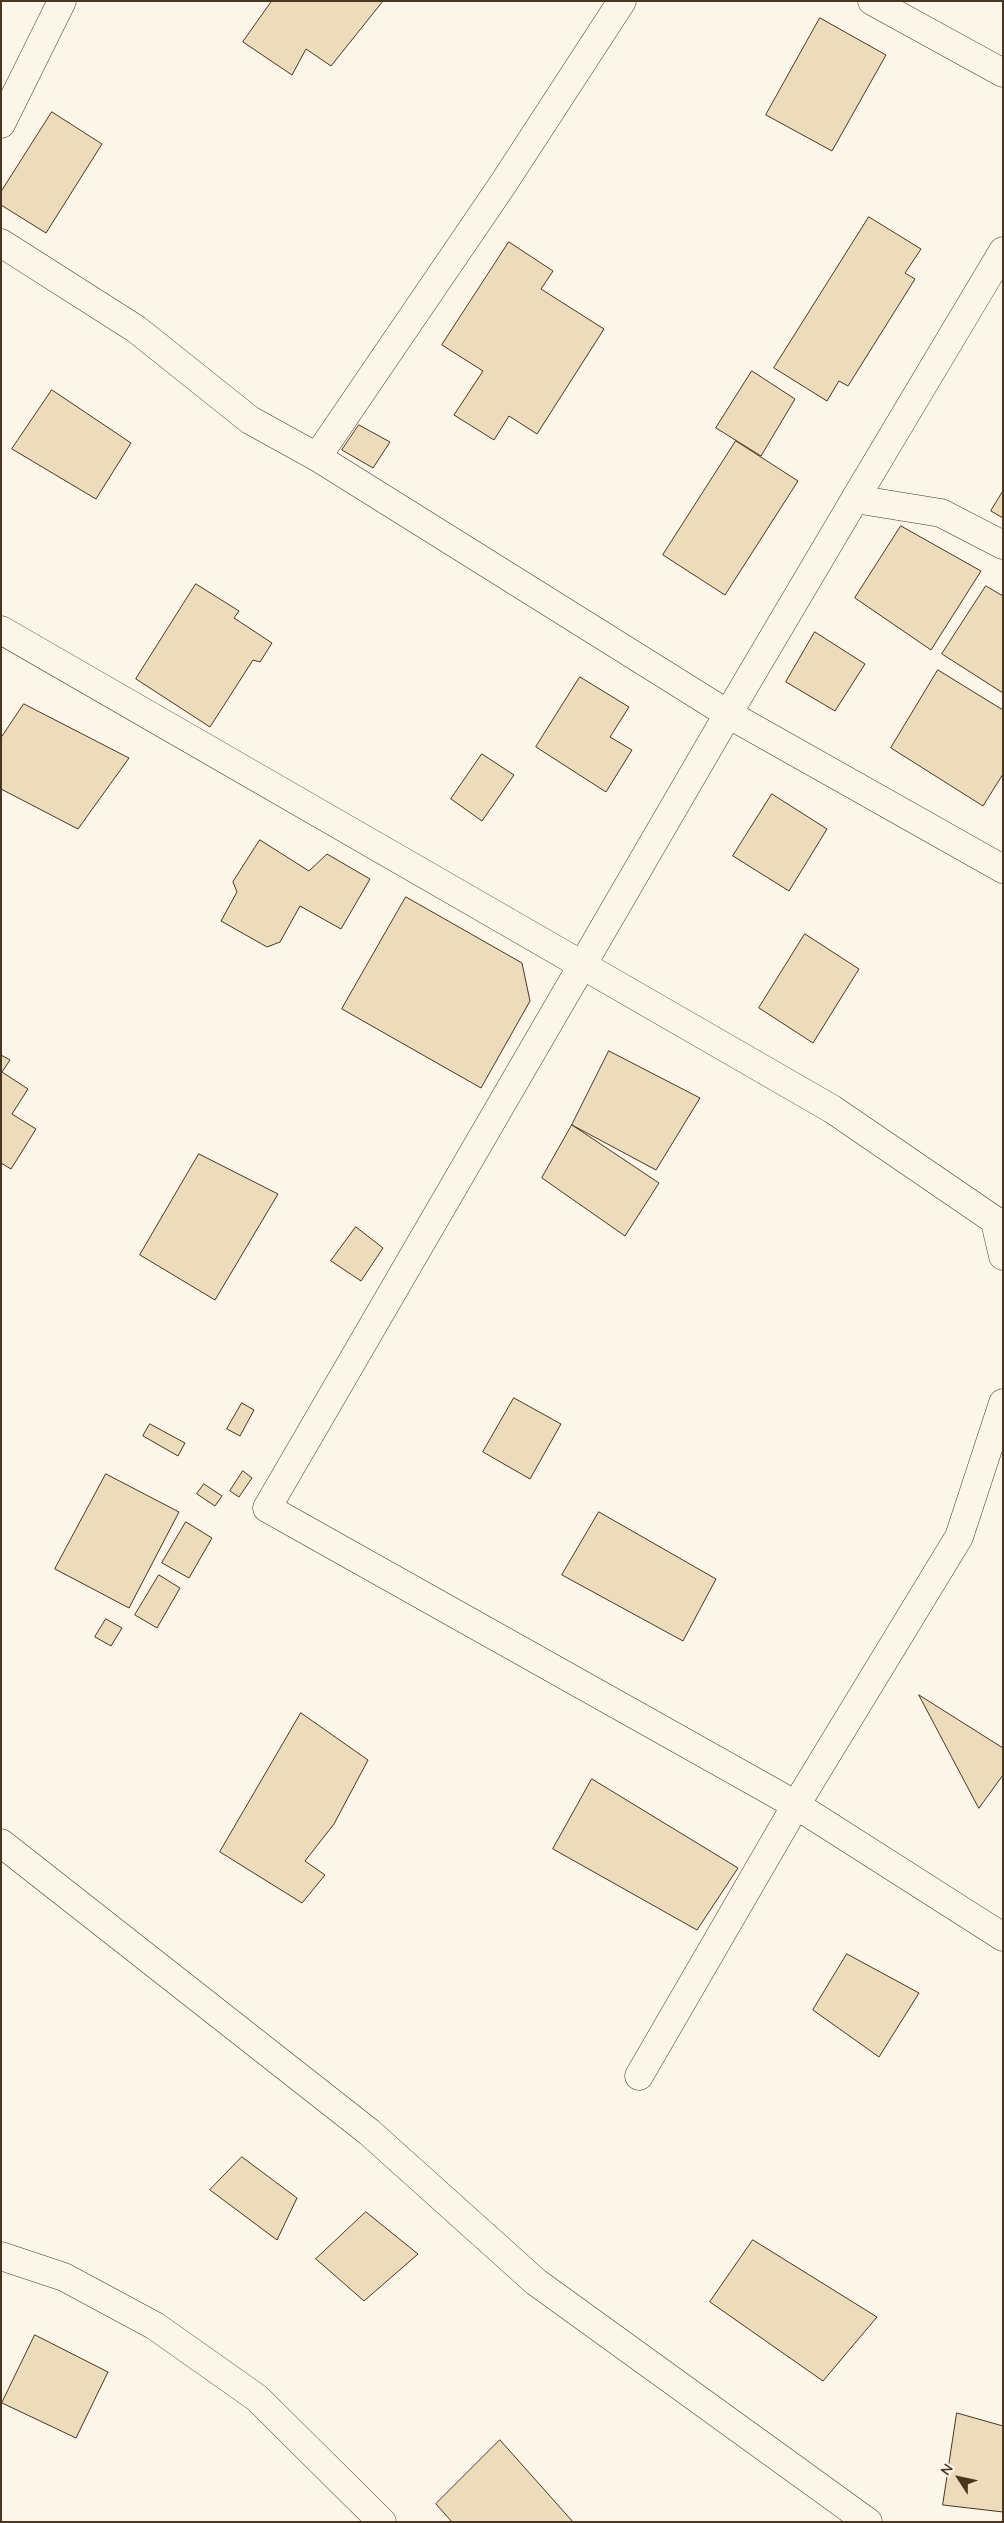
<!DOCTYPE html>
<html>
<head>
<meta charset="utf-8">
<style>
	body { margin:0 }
	#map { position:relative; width:1004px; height:2523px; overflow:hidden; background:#fbf6e9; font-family:Quicksand,sans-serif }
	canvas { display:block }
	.frame { position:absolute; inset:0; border:2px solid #4a3520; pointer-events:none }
	.north { position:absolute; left:934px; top:2453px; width:50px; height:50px; -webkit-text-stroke:4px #fbf6e9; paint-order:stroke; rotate:305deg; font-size:14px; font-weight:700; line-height:20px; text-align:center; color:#4a3520 }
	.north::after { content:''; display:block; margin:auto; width:18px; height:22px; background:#4a3520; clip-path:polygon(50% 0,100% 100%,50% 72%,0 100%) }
</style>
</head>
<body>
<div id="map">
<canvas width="1004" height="2523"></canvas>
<div class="frame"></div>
<div class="north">N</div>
</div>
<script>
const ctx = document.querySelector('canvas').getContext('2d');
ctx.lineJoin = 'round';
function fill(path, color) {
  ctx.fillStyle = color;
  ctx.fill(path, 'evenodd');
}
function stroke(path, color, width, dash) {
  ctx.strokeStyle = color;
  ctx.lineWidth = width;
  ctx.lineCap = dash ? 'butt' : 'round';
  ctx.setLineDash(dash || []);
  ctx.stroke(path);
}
const building = new Path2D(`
	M272,1H383L331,66L306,49L292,75L243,42Z
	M820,18L886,55L832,151L766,115Z
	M52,112L102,144L46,233L1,205V192Z
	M869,217L921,249L905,273L915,279L848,386L839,381L827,401L774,368Z
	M509,242L553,271L541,289L604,329L537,434L509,416L494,440L454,415L483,371L442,345Z
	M752,371L795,399L761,456L716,428Z
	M52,390L131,443L96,499L12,449Z
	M359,425L390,442L373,468L342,450Z
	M736,441L798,481L725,595L663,555Z
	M1003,491V518L991,511Z
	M901,526L981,571L931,650L855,598Z
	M196,584L239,611L234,618L272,643L260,662L253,660L210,727L136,679Z
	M986,586L1003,596V693L942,654Z
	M815,632L865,664L835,711L786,682Z
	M938,670L1003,710V774L983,806L891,748Z
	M580,677L629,707L610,737L632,750L606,792L536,747Z
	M24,704L129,758L78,829L1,789V738Z
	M482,754L514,775L482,821L451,799Z
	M772,794L827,829L789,891L733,856Z
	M260,840L309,871L327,854L370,879L341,929L300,906L280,942L267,947L221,921L237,892L233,882Z
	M406,897L522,963L530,1001L481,1088L342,1009Z
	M805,934L859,969L813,1043L759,1008Z
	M609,1051L700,1098L656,1170L572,1125Z
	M1,1055L10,1060L2,1072L28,1089L12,1114L36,1129L11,1169L1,1163Z
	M572,1125L659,1183L625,1236L542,1178Z
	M199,1154L278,1194L215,1300L140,1255Z
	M356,1227L383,1248L361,1281L331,1261Z
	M514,1398L561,1424L530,1479L483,1452Z
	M242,1403L254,1410L240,1436L227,1429Z
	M150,1424L185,1443L178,1456L143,1436Z
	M243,1471L252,1478L239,1497L230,1491Z
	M106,1474L179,1512L129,1608L55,1569Z
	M204,1484L222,1496L215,1506L197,1494Z
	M599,1512L716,1579L683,1641L562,1575Z
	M186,1522L212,1538L189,1578L162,1563Z
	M159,1575L180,1588L157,1628L135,1615Z
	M106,1619L122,1628L111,1646L95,1637Z
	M919,1695L1003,1748V1775L979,1808Z
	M301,1713L368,1760L334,1824L305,1861L325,1875L302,1903L220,1852Z
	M592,1779L738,1868L697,1930L553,1849Z
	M847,1954L919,1993L879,2057L813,2010Z
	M242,2157L297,2198L277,2240L210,2190Z
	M366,2212L418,2254L364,2301L316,2259Z
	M753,2240L877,2317L823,2381L710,2302Z
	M35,2335L108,2372L76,2438L2,2403Z
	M957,2413L1003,2426V2512L943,2505Z
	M500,2440L573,2522H452L436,2504Z`);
const minor = new Path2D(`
	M872,1L1003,73
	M1,124L62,1
	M1,243L136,329L250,420L317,457L728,714L1003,869
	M317,457L503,184L622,1
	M855,499L1003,251
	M1003,545L941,513L855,499L728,714L267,1508L796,1805L1003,1937
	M1,630L832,1109L1003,1226
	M995,1222L1003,1256
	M1,1843L369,2132L536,2282L868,2522
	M639,2076L796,1805L959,1537L1003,1403
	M1,2256L64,2277L155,2326L257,2398L382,2522`);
fill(building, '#ecdcbc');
stroke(building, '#4a3520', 1);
stroke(minor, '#4a3520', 29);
stroke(minor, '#fbf6e9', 28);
</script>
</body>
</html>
